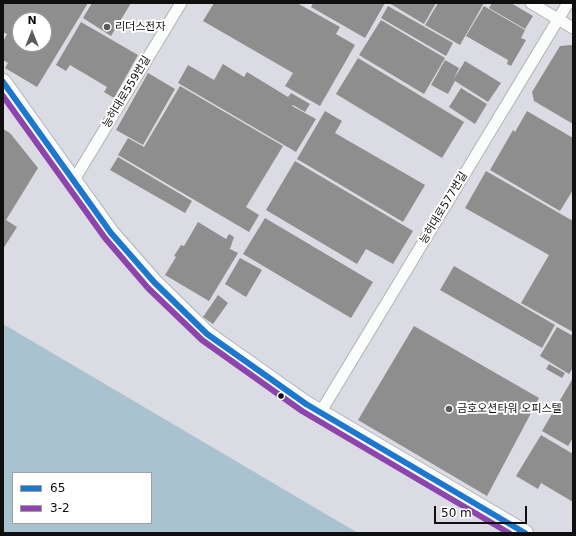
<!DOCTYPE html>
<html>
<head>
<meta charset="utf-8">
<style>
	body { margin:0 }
	#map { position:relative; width:576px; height:536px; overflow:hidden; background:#e7e8e9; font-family:"DejaVu Sans",sans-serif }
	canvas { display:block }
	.frame { position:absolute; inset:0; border:4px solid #0f0f10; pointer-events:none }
	.legend { position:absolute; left:12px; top:472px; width:140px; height:52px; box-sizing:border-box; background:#fff; border:1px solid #9f9f9f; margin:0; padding:5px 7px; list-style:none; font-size:12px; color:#0f0f10 }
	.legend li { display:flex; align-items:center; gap:8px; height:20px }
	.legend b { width:20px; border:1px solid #9f9f9f }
	.north { position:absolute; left:12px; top:12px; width:40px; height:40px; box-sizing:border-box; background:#fff; border:1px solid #9f9f9f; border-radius:50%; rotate:0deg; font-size:11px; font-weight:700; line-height:16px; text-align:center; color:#0f0f10 }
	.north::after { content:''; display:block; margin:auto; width:14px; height:18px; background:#5b5b5c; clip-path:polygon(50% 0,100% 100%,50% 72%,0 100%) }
	.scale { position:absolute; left:434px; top:506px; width:93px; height:18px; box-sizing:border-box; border:2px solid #0f0f10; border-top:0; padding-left:5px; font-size:12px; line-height:14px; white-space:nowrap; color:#0f0f10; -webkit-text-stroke:3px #fff; paint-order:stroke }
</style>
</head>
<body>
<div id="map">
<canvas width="576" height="536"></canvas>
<div class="frame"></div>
<ul class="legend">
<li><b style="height:5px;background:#1c78cf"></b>65</li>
<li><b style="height:5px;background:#8e44ad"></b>3-2</li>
</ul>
<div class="north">N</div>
<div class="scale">50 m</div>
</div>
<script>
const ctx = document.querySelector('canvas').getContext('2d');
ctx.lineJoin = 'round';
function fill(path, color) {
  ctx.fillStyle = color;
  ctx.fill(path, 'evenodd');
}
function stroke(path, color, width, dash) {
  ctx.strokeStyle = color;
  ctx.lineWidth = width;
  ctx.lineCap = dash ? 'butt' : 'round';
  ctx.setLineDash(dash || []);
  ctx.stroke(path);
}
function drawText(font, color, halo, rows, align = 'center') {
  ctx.font = font + ' "DejaVu Sans","Noto Sans KR",sans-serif';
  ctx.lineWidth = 4;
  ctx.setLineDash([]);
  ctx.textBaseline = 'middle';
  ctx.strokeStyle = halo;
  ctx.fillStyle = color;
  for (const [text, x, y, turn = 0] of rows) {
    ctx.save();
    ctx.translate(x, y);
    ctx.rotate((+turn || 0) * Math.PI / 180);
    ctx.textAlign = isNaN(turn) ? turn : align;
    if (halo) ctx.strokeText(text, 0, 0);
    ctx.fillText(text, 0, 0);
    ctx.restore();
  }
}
const built = new Path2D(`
	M3,3H573V533H3ZM20,20H44V44H20ZM13,473H151V523H13Z`);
const water = new Path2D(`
	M3,324L358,533H3ZM13,473H151V523H13Z`);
const building = new Path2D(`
	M3,3H88L37,87L5,68L8,63L3,60V42L7,34L3,32L4,18ZM20,20H44V44H20Z
	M92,3H131L111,36L83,18Z
	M214,3H297L340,27L336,34L355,45L320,106L285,86L293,73L203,21Z
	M313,3H385L365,38L311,7Z
	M389,3H436L424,24Z
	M438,3H484L460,45L425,25Z
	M492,3H511L533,16L525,29L489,8Z
	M388,6L453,43L446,56L381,18Z
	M484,6L525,30L521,38L526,40L511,66L507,64L508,60L466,36Z
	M381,20L445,58L424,94L359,55Z
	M81,22L138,55L114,98L104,92L107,87L70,65L66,71L56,65Z
	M571,45L573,46V124L534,101L532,92L560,46Z
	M358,58L464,122L442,158L336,94Z
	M445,60L459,68L453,80L465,61L501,83L488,102L455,81L448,94L431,85Z
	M223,64L244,77L247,72L288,97L291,93L310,104L305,112L293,105L292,106L316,119L296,152L178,83L188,65L214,80Z
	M148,73L175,89L143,145L116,130Z
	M180,86L283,146L246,207L259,215L249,232L118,155L128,138L144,147Z
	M461,88L487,104L475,124L449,107Z
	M325,111L342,121L335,133L425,185L403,222L297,159Z
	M527,111L573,138V190L560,211L490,170L513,130L515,132Z
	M3,129L10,133L38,168L6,220L17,227L3,249Z
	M118,157L192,201L185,213L110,170Z
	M295,161L413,231L393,264L366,249L357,264L266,210Z
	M486,171L573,221V332L521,303L549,255L465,208Z
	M265,218L373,282L351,318L243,254Z
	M198,222L226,239L229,234L234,237L230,249L238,253L209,301L165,275L176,257L174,256L181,245L184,246Z
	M240,258L262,270L246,297L225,284Z
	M454,266L555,325L542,348L440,290Z
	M218,295L228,303L213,324L203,317Z
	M414,326L539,398L487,496L358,420Z
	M557,327L573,336V368L569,374L540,356Z
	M549,364L565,373L562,378L546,369Z
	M573,378V438L568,446L542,431Z
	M541,435L573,454V502L541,483L538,489L516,476Z`);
const street = new Path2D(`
	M531,3L573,28
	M74,180L181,3
	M320,413L568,3`);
const secondary = new Path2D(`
	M3,82L111,233L154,282L207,334L306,404L525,533`);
const bus1 = new Path2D(`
	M3,82L111,233L154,282L207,334L306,404L525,533`);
const bus2 = new Path2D(`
	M3,96L105,238L148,288L202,340L302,411L509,533`);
const markers = [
	[107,27,4,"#5b5b5c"],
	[281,396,3.5,"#0f0f10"],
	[449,409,4,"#5b5b5c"]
];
const poiNames = [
	["리더스전자",115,27],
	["금호오션타워 오피스텔",457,409]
];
const streetNames = [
	["능허대로559번길",127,92,-59],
	["능허대로577번길",444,208,-59]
];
fill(built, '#dbdce3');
fill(water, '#a8c2cf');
fill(building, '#8e8e8f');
stroke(street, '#b3b3b4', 13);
stroke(secondary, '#b3b3b4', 18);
stroke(street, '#fbfcfc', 11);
stroke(secondary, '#fbfcfc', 16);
stroke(bus1, '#1c78cf', 6);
stroke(bus2, '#8e44ad', 6);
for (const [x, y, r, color] of markers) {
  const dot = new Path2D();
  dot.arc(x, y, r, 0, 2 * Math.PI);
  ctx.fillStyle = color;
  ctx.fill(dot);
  stroke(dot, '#fff', 1.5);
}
drawText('11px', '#0f0f10', '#fff', poiNames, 'left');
drawText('11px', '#0f0f10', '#fff', streetNames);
</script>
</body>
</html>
